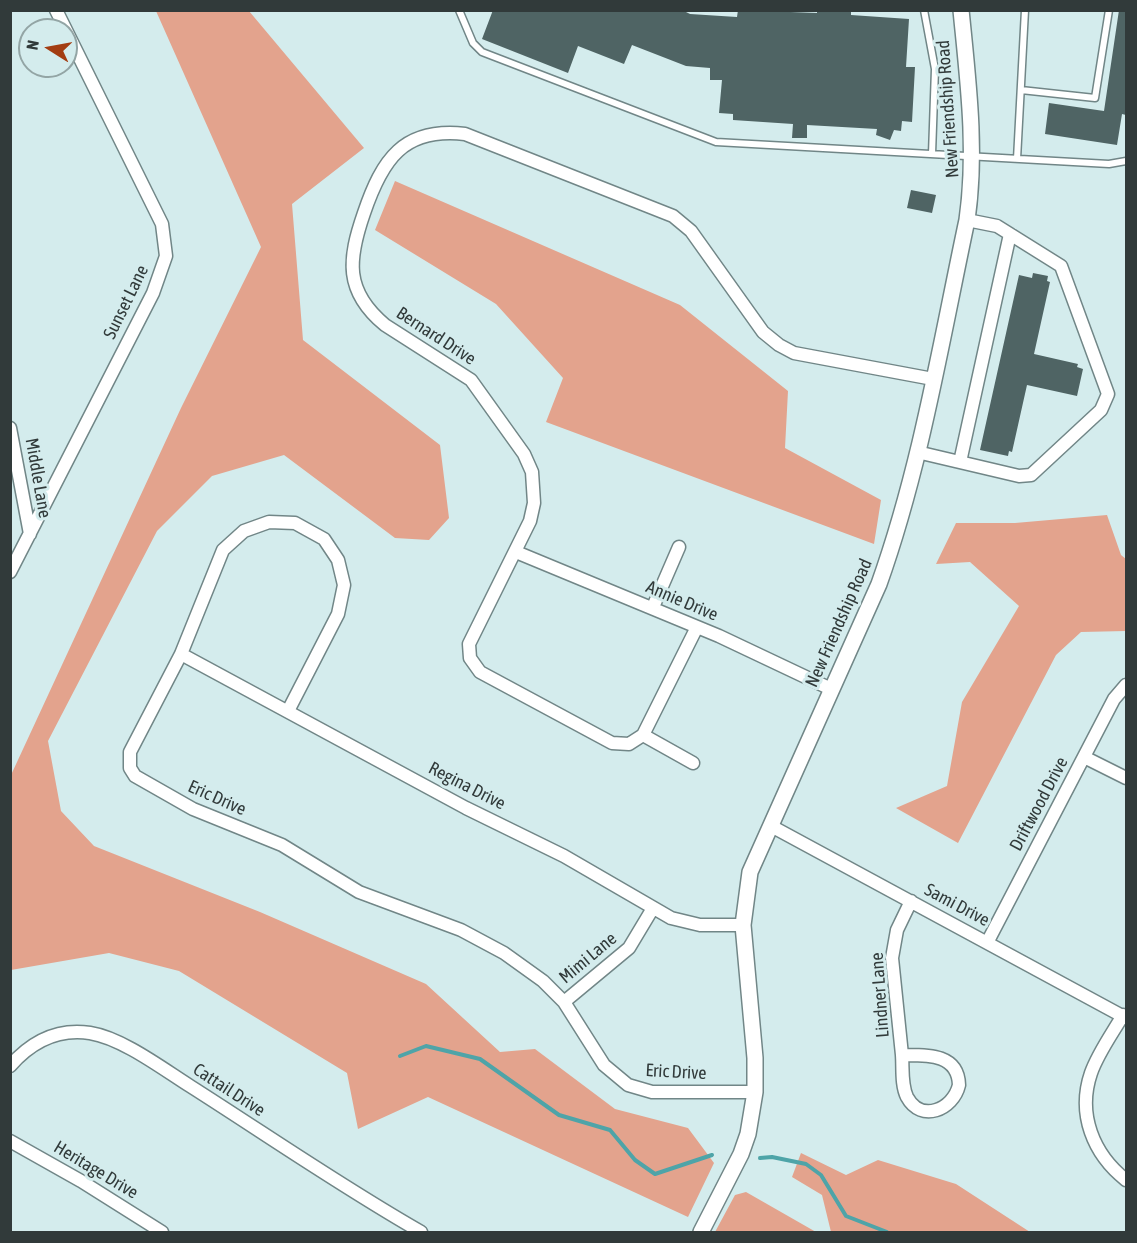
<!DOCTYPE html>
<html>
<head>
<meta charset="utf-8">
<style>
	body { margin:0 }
	#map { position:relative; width:1137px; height:1243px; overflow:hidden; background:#d4eced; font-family:"Asap Condensed",sans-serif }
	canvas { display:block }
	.frame { position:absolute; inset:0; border:12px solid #313a3a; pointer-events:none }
	.north { position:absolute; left:18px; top:18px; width:60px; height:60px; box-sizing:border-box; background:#d4eced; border:2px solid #93a5a5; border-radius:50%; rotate:281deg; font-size:16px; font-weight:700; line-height:24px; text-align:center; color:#313a3a }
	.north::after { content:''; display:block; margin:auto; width:21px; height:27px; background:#a33d12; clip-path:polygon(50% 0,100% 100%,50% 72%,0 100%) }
</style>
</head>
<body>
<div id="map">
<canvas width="1137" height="1243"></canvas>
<div class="frame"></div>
<div class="north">N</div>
</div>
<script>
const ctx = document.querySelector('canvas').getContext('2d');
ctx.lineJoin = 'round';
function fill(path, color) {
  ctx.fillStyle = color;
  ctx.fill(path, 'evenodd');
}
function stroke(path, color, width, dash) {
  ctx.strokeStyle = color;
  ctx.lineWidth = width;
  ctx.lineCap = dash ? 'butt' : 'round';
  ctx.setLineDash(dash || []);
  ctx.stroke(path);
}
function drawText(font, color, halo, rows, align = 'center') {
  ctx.font = font + ' "Asap Condensed",sans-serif';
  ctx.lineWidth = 6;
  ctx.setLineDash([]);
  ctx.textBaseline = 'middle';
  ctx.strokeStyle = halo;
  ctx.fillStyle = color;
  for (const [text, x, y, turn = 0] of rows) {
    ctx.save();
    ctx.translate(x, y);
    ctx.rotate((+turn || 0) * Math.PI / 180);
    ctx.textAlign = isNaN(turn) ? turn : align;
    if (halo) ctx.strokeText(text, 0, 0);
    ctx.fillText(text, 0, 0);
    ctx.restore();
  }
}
const forest = new Path2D(`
	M156,11H249L364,148L292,204L303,340L440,445L449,518L429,540L395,538L284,455L212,476L157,531L48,741L61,811L94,846L260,912L426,984L500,1052L535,1049L615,1109L688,1128L714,1163L688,1217L428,1097L358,1129L347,1073L179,971L109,953L11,970V775L181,408L261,247Z
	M395,181L680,305L788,391L785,448L881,500L874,544L546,422L563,378L496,304L375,230Z
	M1107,515L1121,555L1126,559V631L1081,632L1056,655L958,843L896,808L947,786L962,702L1019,606L970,562L936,564L956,523H1015Z
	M801,1153L846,1175L878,1160L956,1184L1030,1232H831L822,1195L792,1177Z
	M746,1192L816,1232H715L735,1195Z`);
const stream = new Path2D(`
	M400,1056L426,1046L480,1059L559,1115L610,1130L635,1160L655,1174L712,1155
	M760,1158L772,1157L806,1164L821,1175L846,1216L887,1232`);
const building = new Path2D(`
	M493,10H682L690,14L737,17L738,10L817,13V10H851V15L909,19L906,67H915L912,122L902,121L901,131L894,130L890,140L876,135L877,129L807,125V138H792L793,124L733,120V114L719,113L722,80H710V68L686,66L632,45L624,64L578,46L568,73L482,39Z
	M1119,10H1126V115L1122,114L1117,145L1045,134L1049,103L1104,111Z
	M911,190L936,195L932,213L907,208Z
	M1033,273L1048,276L1047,281L1050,282L1034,354L1078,364L1077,367L1083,369L1077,396L1027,385L1012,452L1009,451L1008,456L980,450L1019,275L1032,278Z`);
const service = new Path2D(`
	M459,10L473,43L482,52L716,142L1109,164L1126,161
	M924,10L935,69L932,154
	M1021,90L1095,98L1109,10
	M1017,159L1025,10`);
const minor = new Path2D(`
	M10,428L30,534
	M917,452L1019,476L1031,475L1101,410L1108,394L1061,266L997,226L967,220
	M960,462L1010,234
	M516,552L719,636L831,689
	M10,572L153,293L166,256L162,224L56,10
	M653,607L679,547
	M697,627L643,735L629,744L612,743L480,672L470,658L469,644L530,521L534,503L532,472L524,454L471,380L385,325C344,291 348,259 364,213C382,160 403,127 465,134L673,216L691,231L763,332L779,345L794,353L933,379
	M181,654L466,808L564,856L671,918L700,925H743
	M288,711L338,614L344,585L338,560L324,539L295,523L269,522L244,531L223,550L181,654L130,752V768L135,776L193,809L282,845L359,892L461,930L504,953L543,981L564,1002L604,1065L628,1085L652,1092H755
	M643,735L693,763
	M1084,757L1126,778
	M771,826L1126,1018
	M988,941L1114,699L1126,685
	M564,1002L629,948L653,908
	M1123,1015C1112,1034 1098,1053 1091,1073C1077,1114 1093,1154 1126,1180
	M902,1055C926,1055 958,1053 959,1085C953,1110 921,1123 907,1097C901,1085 903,1068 902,1055Z
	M902,1055L892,958L897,930L911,901
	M10,1066C31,1042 57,1028 90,1033C122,1038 163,1069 190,1086C267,1135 342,1187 421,1232
	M10,1141L81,1181L162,1232`);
const tertiary = new Path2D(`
	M701,1232L741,1154L748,1134L755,1092V1058L743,925L750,872L879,584C921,466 941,342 967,220C977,150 968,81 961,10`);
const streetNames = [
	["New Friendship Road",948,109,-94],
	["Sunset Lane",126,302,-64],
	["Bernard Drive",436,336,33],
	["Middle Lane",38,478,80],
	["Annie Drive",682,601,23],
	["New Friendship Road",839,623,-66],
	["Regina Drive",467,786,27],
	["Eric Drive",217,798,24],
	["Driftwood Drive",1039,804,-62],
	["Sami Drive",957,905,28],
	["Mimi Lane",588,958,-40],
	["Lindner Lane",880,995,-94],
	["Eric Drive",676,1072,3],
	["Cattail Drive",229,1090,33],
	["Heritage Drive",96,1170,31]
];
fill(forest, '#e3a38d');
stroke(stream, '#4ea4a8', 4);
fill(building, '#4f6464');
stroke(service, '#718687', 9);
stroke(minor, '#718687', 15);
stroke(tertiary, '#718687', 18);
stroke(service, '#fff', 6);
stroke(minor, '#fff', 12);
stroke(tertiary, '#fff', 15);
drawText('18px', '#313a3a', '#d4eced', streetNames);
</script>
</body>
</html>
